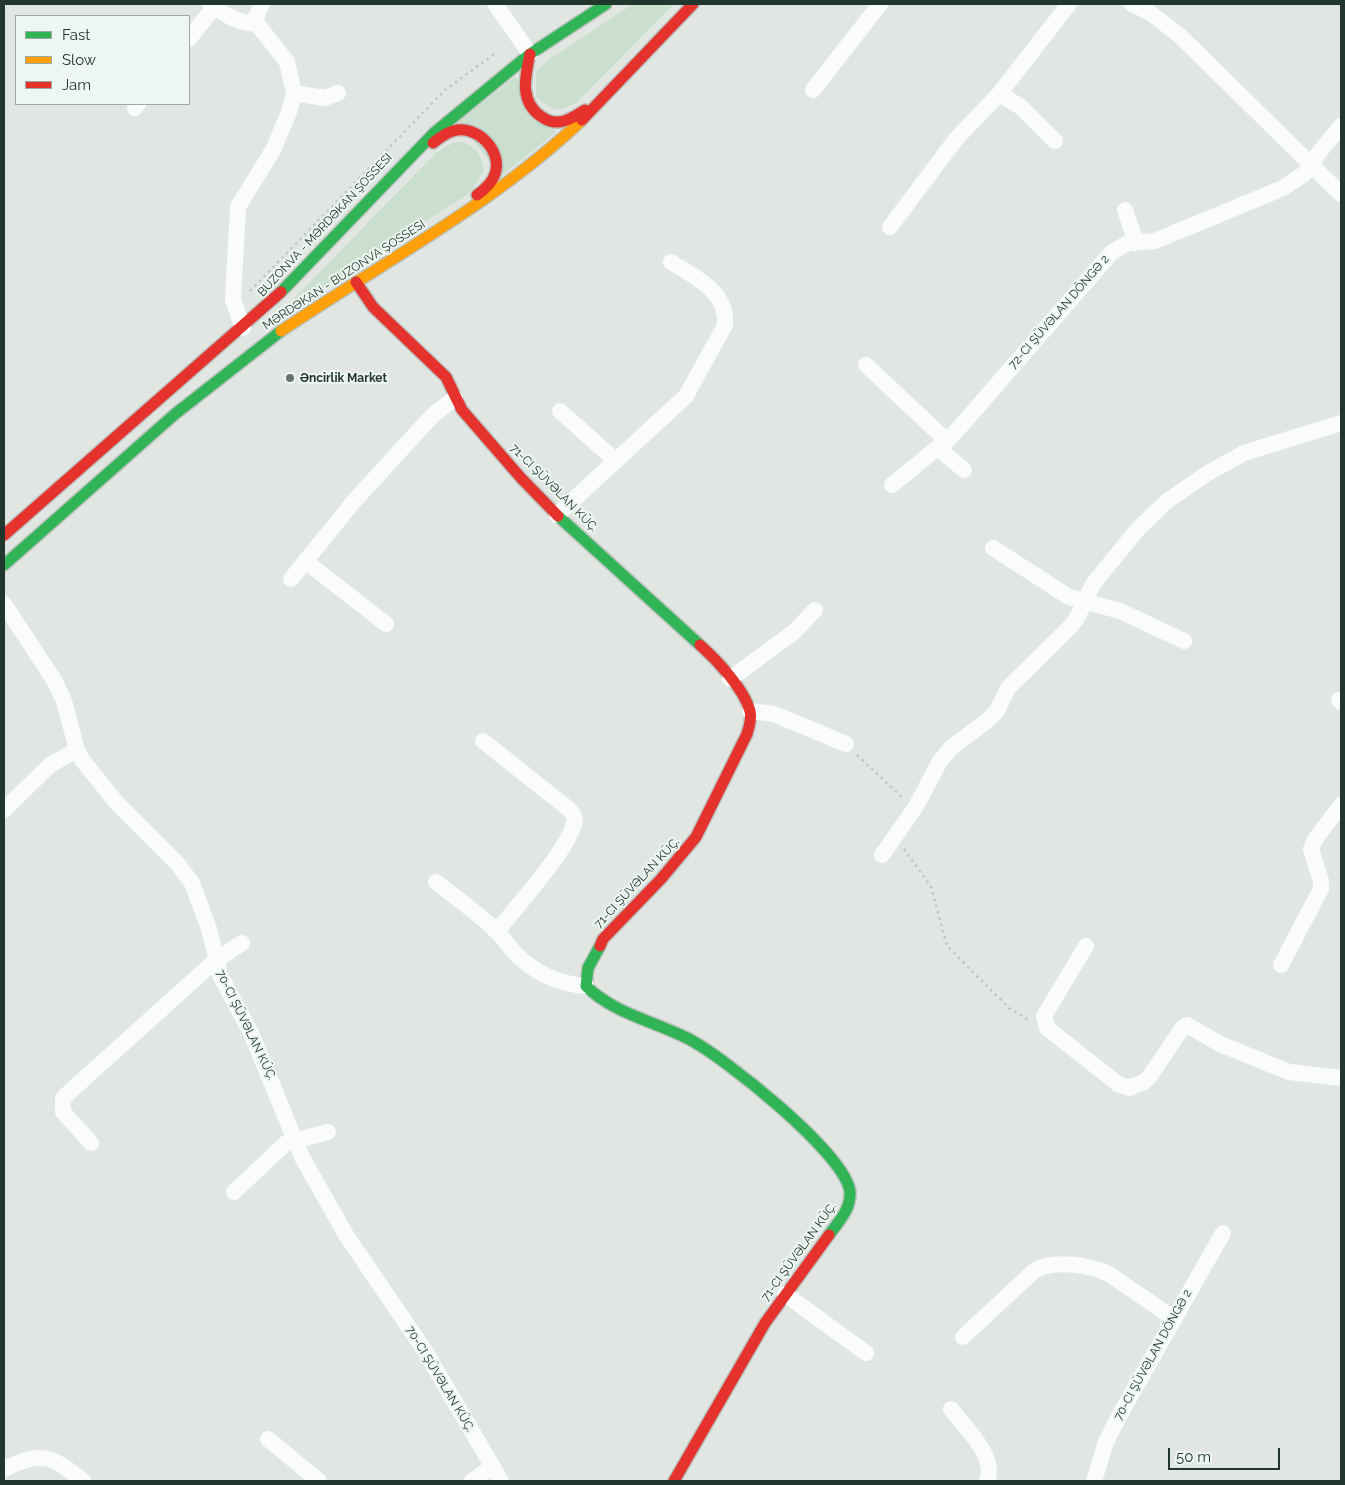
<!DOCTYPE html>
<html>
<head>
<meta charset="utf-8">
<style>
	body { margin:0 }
	#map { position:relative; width:1345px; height:1485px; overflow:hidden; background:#e1e6e3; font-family:Raleway,sans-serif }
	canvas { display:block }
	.frame { position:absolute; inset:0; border:5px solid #21372d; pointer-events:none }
	.legend { position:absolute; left:15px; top:15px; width:175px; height:90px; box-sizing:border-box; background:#eef6f1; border:1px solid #9caaa3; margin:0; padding:6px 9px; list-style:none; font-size:15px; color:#21372d }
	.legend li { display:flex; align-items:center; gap:10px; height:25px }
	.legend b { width:25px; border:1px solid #9caaa3 }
	.scale { position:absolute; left:1168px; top:1448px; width:112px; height:22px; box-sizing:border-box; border:2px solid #21372d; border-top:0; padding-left:6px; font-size:15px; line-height:18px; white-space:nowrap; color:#21372d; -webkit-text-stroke:4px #eef6f1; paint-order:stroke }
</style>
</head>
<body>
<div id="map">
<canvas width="1345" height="1485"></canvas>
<div class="frame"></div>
<ul class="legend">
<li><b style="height:6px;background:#30b455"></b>Fast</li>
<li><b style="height:6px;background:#ff9f0a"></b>Slow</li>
<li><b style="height:6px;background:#e5322d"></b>Jam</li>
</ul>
<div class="scale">50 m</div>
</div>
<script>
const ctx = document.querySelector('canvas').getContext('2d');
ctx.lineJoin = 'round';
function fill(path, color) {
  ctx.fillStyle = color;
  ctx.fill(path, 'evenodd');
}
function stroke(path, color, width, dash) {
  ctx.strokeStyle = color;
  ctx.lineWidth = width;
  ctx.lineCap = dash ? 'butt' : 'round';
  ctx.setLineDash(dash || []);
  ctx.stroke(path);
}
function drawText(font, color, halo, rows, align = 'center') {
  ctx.font = font + ' Raleway,sans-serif';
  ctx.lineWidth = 4;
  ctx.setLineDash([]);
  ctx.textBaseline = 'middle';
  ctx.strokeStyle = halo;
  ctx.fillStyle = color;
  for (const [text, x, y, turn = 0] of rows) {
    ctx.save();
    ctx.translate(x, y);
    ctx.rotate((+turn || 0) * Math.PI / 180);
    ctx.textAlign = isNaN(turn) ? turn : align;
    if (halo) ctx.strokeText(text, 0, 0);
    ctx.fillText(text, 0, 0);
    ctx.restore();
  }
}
const green = new Path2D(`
	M633,4H674L577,102C556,114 554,110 536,97V72L547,61Z
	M515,77L556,132L501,176L459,122Z
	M462,142C477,147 481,155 484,170L471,192L270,323L436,153L453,143Z`);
const path = new Path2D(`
	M250,291L445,90L497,52
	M857,755L904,799
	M904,849L931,887L947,946L1010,1009L1029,1020`);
const street = new Path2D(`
	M210,4C225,15 238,23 257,24
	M495,4L530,54
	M1132,4L1149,12L1179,35L1341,194
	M189,39L214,7
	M813,90L880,4
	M294,93L325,98L338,93
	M999,94L1021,107L1055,141
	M135,108L138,104
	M1125,210L1136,243
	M890,227L956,139L999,94L1069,4
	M243,328L233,300L238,207L273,150L289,112L294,93L287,62L257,24L256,17L262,4
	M866,365L947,441
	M560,411L616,461
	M938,448L964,470
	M892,485L953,435L1112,252L1128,243L1155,241L1283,188L1304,174L1321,150L1341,126
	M557,515L686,396L725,325C728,292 695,277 671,262
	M993,548L1069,597L1120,611L1184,641
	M305,561L386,624
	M291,579L355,500L433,415L455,398
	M4,604L54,680L64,701L77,750L83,761L116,802L177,863L192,883L209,929L220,975L251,1033L302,1157L346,1235L425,1351L501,1481
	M730,679L794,632L815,610
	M1339,700L1341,702
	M750,711L774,714L846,744
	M483,741L570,810C573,814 576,818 574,824C566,852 517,906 497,931
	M4,810L50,765L77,750
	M882,855L915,808L940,761L951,748L988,720L997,711L1008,688L1069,628L1077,618L1093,584L1137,530L1167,501L1208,473L1244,453L1341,423
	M436,882C456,898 478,913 496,931C503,937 508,945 514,952C533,972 558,984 586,986
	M1086,946L1044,1016L1047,1028L1118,1084L1129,1088L1144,1082L1150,1076L1183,1027L1187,1025L1220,1044L1289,1072L1341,1078
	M1281,965L1321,889V881L1311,849L1316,838L1341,805
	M91,1143L63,1112V1098L216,960L242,943
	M234,1192L286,1143L328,1132
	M785,1294L866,1353
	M963,1337L1034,1271C1053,1259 1090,1265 1109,1274L1173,1318
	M951,1409C965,1428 997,1456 987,1481
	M268,1439L319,1481
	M4,1469C42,1451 51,1455 83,1481
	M472,1481L492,1467
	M1094,1481L1106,1442L1119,1416L1223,1233`);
const fast = new Path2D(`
	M281,292L434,133L530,54L606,4
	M558,516L700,645
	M4,565L175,414L281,331
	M600,946L588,968L586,986C613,1013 653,1021 687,1038C723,1056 846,1154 850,1192C851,1210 838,1222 829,1235`);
const slow = new Path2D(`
	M281,331C383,262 492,205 582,120`);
const jam = new Path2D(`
	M530,54C525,77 519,102 542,117C549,122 557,123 564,121C572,119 578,114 585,110
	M582,120L693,4
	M433,143C439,138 446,133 453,131C477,124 503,151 495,174C492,183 484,190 477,195
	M356,282L373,307L446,377L462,410L521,478L558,516
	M4,535L281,292
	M600,946L603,939L661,879L696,837L747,734C749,727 752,718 750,711C744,689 717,660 700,645
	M674,1481L765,1323L829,1235`);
const markers = [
	[290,378,5,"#64746d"]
];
const streetNames = [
	["BUZONVA - MƏRDƏKAN ŞOSSESI",325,225,-47],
	["MƏRDƏKAN - BUZONVA ŞOSSESI",344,275,-33],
	["72-CI ŞÜVƏLAN DÖNGƏ 2",1059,312,-49],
	["71-CI ŞÜVƏLAN KÜÇ.",554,488,45],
	["71-CI ŞÜVƏLAN KÜÇ.",637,883,-47],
	["70-CI ŞÜVƏLAN KÜÇ.",246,1025,64],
	["71-CI ŞÜVƏLAN KÜÇ.",799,1252,-54],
	["70-CI ŞÜVƏLAN DÖNGƏ 2",1153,1355,-61],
	["70-CI ŞÜVƏLAN KÜÇ.",440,1379,59]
];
const poiNames = [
	["Əncirlik Market",300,378]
];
fill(green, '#cadfcd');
stroke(fast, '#bac2be', 14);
stroke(slow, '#bac2be', 14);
stroke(jam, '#bac2be', 14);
stroke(path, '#bfc6c3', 2.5, [2.5, 4]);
stroke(street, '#fafbfb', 16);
stroke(fast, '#30b455', 11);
stroke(slow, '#ff9f0a', 11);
stroke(jam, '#e5322d', 11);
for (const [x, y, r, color] of markers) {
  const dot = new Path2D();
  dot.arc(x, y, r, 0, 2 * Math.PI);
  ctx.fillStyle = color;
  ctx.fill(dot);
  stroke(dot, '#eef6f1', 2);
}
drawText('12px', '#21372d', '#eef6f1', streetNames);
drawText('bold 12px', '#21372d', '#eef6f1', poiNames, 'left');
</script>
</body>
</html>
